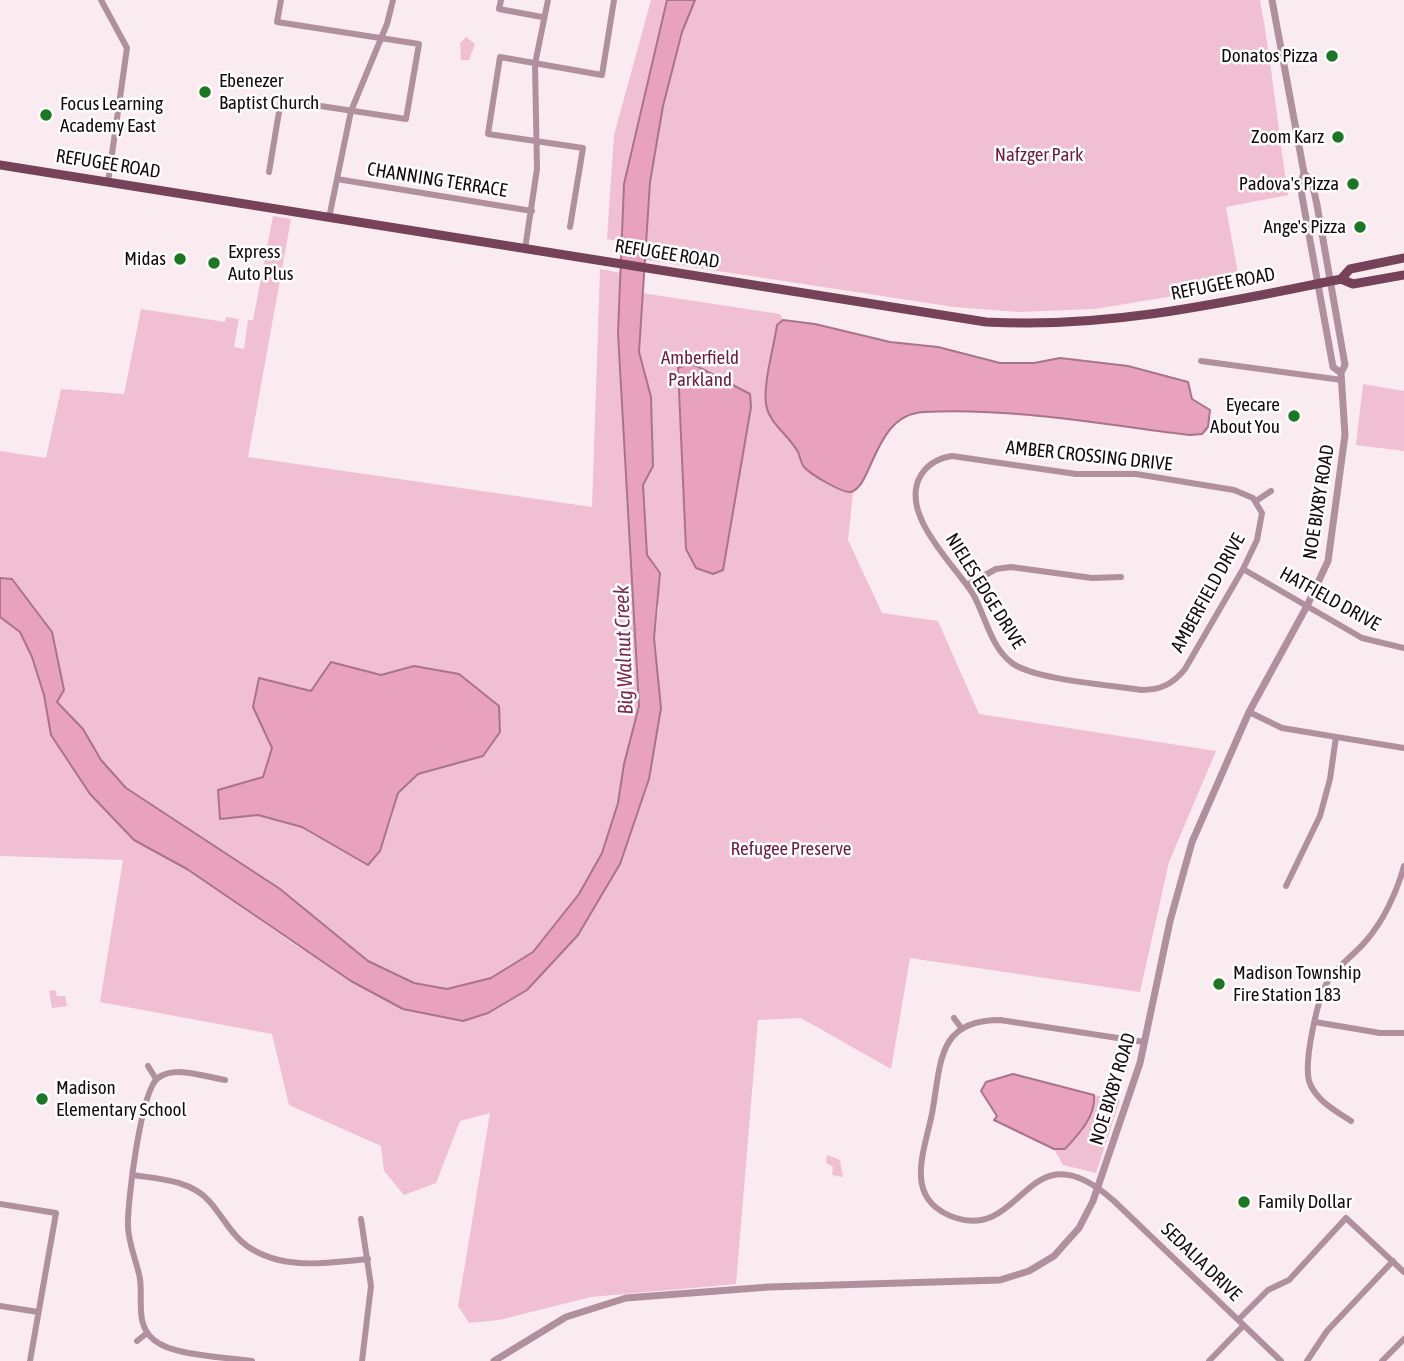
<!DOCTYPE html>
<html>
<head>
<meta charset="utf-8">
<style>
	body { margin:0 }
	canvas { display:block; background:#faebf0 }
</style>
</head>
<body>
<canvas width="1404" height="1361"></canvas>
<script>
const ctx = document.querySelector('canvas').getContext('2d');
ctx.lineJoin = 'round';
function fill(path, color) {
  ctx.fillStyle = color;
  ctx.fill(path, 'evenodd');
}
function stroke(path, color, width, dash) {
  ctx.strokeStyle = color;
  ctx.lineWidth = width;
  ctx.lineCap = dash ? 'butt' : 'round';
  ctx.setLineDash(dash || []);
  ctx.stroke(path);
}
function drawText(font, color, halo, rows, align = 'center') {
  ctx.font = font + ' "Asap Condensed",sans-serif';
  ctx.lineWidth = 5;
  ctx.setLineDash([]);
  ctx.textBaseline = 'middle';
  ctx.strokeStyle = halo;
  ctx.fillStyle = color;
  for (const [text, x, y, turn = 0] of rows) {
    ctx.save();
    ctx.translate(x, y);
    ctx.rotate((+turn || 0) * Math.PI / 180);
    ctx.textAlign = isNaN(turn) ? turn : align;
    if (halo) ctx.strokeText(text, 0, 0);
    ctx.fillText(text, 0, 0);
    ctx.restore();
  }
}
const green = new Path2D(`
	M651,0H1260C1272,65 1278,129 1288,195L1226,207L1240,285L1095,309L1019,312L954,307L646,260V247L607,239L614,135Z
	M466,37L475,44L469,60H461L460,43Z
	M273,216L291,219L248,457L592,507L600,269L621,273L618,333L639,706L624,764L618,803L602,853L579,894L533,952L491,978L447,989L414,983L368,961L280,889L126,788L101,760L83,729L57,701L12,579L0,578V451L46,458L61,389L124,394L141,309L225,322L226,317L239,319L234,347L244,349L248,320H253ZM331,662L382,675L414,666L483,756L417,774L398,793L390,824L368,865L302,827L258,815L218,791L263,777L272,748L253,707L311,691Z
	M635,292L780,314L783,320L777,325L769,417L798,451L804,467L843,492H853L848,540L882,613L938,621L979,714L1216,751L1169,862L1140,992L910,958L891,1069L801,1018L758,1020L736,1284L591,1297L499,1320L469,1323L458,1306L490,1113L460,1121L436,1183L404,1195L384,1171L381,1146L289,1105L272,1034L100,1002L123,860L0,856V617L20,632L32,657L44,695L51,735L90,794L132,839L187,869L298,947L488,1013L610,876L656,663L654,638L659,607L645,570Z
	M1363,384L1404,391V451L1356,445Z
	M55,990L57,996H65L67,1006L52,1008L49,991Z
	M1094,1095L1120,1100L1096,1173L1063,1165L1054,1149H1065L1095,1106Z
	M827,1155L840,1160L843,1177L832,1175L833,1167L826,1163Z`);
const water = new Path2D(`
	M667,0H695L682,32L663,106L650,182L639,352L651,397L653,466L643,485L647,555L660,573L654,638L661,708L649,779L620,864L578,935L527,990L488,1013L463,1021L403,1009L351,981L187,869L134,840L90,794L51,735L44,695L32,657L20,632L0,617V578L12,579L52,632L64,690L57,702L83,729L101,760L126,788L280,889L368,961L414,983L447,989L491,978L533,952L579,894L602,853L618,803L624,764L639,706L618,333L624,184Z
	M783,320L815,324L890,342L938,347L1000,363H1034L1060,358L1128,366L1188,382L1192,399L1210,410L1208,427L1202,434L1190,435C1107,425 1007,407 924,412C873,414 873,489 850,492C842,493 810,474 804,467C801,463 800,457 798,452C789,435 769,424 766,404C763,383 774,347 777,325Z
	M691,363L750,394L751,407L723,570L713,574L696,568L686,549L678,368Z
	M331,662L381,675L414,666L459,674L499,706L500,732L483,756L418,774L398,793L380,851L368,865L302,827L258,815L220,819L218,790L263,777L272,748L253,707L259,678L311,691Z
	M1013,1074L1094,1095C1096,1116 1079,1134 1065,1149H1054L994,1120L997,1116L981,1091L986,1082Z`);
const minor = new Path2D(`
	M101,0L127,48L108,182
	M501,0L499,9L542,17
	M269,172L281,100L406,119L419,44L277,22L281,0
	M337,179L532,211
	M329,218L351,111L387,24L393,0
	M570,227L583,148L488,134L500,57L602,75L614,0
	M525,249L537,169L535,64L548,0
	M1201,361L1342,380
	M952,456L1076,474H1136L1234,490L1253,498L1262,513L1257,540L1243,569L1185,669C1173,684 1161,690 1141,690C1111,685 1035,680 1012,663C991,648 985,615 973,594C953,563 898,513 921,475C928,464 939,458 952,456Z
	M1256,501L1271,491
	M1243,569L1362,638L1404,648
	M967,585L996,569L1011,567L1092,578L1121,577
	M1249,712L1282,728L1404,748
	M1286,886L1320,816L1330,779L1336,737
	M954,1018L962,1029
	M1315,1022L1380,1033H1404
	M1144,1042L1000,1020C939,1020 941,1060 933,1108C927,1147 899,1199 956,1218C1025,1240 1027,1124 1114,1201L1281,1361
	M148,1066L156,1079
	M225,1080C206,1077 175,1065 158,1078C141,1090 127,1203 128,1227C129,1246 137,1262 140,1279C143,1300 135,1325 154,1340C173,1356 226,1357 252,1361
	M1351,1121C1336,1111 1315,1100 1309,1081C1304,1061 1317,999 1328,981C1338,965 1353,956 1365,942C1383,922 1397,892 1404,866
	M133,1175C159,1179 190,1180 209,1201C222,1215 231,1235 247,1246C283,1271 328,1263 368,1259
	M0,1204L56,1213L30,1361
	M361,1219L371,1286L362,1361
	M0,1306L38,1312
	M1238,1320L1268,1290L1289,1280L1346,1218L1404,1272
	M137,1341L147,1333
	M1209,1361L1243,1326
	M1307,1361L1327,1331L1393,1261
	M1382,1361L1404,1339`);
const tertiary = new Path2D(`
	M1272,0L1304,173L1300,185L1333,367L1341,373
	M494,1361L566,1317L626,1298L769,1287L1000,1280L1029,1271L1054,1256L1079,1228L1093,1201L1140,1063L1170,921L1192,842L1249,712L1307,606L1328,561L1345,435L1341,373L1345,365L1317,205L1312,182L1304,173`);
const primary = new Path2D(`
	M0,165L986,322C1107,329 1223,303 1341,279L1350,269L1404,258
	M1341,279L1353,284L1404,275`);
const markers = [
	[1332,56,7,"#1d7623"],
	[205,92,7,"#1d7623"],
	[46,115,7,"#1d7623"],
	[1338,137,7,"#1d7623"],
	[1353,184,7,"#1d7623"],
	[1360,227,7,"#1d7623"],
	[180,259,7,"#1d7623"],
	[214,263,7,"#1d7623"],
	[1294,416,7,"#1d7623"],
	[1219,984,7,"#1d7623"],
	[42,1099,7,"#1d7623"],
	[1244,1202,7,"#1d7623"]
];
const poiNames = [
	["Donatos Pizza",1318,56],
	["Ebenezer",219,81,"left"],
	["Baptist Church",219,103,"left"],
	["Focus Learning",60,104,"left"],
	["Academy East",60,126,"left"],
	["Zoom Karz",1324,137],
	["Padova's Pizza",1339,184],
	["Ange's Pizza",1346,227],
	["Express",228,252,"left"],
	["Auto Plus",228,274,"left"],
	["Midas",166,259],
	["Eyecare",1280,405],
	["About You",1280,427],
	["Madison Township",1233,973,"left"],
	["Fire Station 183",1233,995,"left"],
	["Madison",56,1088,"left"],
	["Elementary School",56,1110,"left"],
	["Family Dollar",1258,1202,"left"]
];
const parkNames = [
	["Nafzger Park",1039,155],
	["Amberfield",700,358],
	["Parkland",700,380],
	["Refugee Preserve",791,849]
];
const streetNames = [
	["REFUGEE ROAD",108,164,9],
	["CHANNING TERRACE",437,180,9],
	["REFUGEE ROAD",667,254,9],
	["REFUGEE ROAD",1223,284,-11],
	["AMBER CROSSING DRIVE",1089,456,6],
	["NOE BIXBY ROAD",1319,502,-81],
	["NIELES EDGE DRIVE",985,591,58],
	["AMBERFIELD DRIVE",1208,593,-61],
	["HATFIELD DRIVE",1330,599,29],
	["NOE BIXBY ROAD",1113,1089,-73],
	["SEDALIA DRIVE",1201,1262,44]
];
const waterNames = [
	["Big Walnut Creek",624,650,-92]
];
fill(green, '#f1bfd2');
fill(water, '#e8a2be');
stroke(water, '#a97489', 2);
stroke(minor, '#b0909c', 6);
stroke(tertiary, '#b0909c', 7);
stroke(primary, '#764258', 9);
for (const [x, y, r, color] of markers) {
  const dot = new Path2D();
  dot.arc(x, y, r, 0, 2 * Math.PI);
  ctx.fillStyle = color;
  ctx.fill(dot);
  stroke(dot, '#fff', 2.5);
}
drawText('19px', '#160a0e', '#fff', poiNames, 'right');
drawText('19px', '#6d1c45', '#fff', parkNames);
drawText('19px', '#160a0e', '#fff', streetNames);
drawText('italic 21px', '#7d2c53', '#fff', waterNames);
</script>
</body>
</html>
